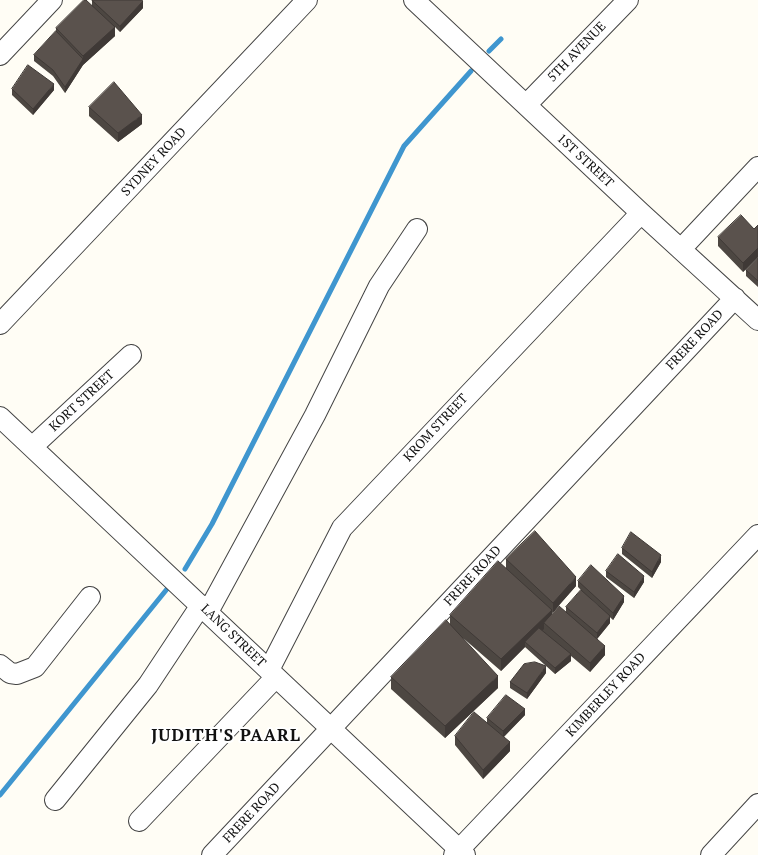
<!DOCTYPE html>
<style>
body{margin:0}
canvas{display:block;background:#fffdf5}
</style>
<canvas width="758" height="855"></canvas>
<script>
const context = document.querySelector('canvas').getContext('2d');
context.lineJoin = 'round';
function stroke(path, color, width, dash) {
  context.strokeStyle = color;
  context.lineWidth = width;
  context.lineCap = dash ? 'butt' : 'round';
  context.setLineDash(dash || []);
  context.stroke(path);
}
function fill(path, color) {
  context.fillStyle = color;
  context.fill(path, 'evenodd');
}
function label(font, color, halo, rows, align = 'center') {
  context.font = font + ' "PT Serif",serif';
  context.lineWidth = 4;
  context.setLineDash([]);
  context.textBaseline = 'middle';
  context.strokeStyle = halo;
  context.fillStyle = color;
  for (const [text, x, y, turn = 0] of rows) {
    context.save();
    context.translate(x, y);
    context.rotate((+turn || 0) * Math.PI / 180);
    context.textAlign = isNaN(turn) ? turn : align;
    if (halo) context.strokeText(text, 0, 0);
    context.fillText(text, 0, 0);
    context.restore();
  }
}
stroke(new Path2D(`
 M489 51 501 39
 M185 569 212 524 404 146 471 71
 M0 795 167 589`), '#3f96cf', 5);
const minor = new Path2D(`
 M414 0 641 213 758 320
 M0 55 52 0
 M526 105 628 0
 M681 249 758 167
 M0 324 307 0
 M0 417 465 855
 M32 447 131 355
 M208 612 315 415 379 286 417 229
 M0 665 10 673 17 674 35 667 90 597
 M269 670 342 528 641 213
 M55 800 148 685 201 605
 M139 821 276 677
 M212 855 735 298
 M454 855 758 535
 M711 855 758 804`);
stroke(minor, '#444', 22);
stroke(minor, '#fff', 20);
fill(new Path2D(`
 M92 0H141L143 8 120 32 115 27V36L83 65 65 93 53 76 34 61V55L56 31V28L92 5Z
 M12 89 54 90 33 115 12 95Z
 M89 107 142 124 118 142 89 116Z
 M718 237 758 257 743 272 718 246Z
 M758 258V287L746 276V270Z
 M622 548 661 562 652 578 622 554Z
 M506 559 576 586 553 612H552V614L566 612V607L581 590 578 587V581L624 602 613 620 591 599 610 623 597 639 605 655 590 672 571 656V661L555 674 525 647 501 671 463 638 498 688 445 738 391 689V677L450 624V615L506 568Z
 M606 571 644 582 634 598 606 577Z
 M546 673 527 699 510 688V682Z
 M525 715 504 737 510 751 483 779 455 745V736L487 723V718Z`), '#4d4742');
fill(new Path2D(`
 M143 1V8L120 32V26Z
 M115 27V36L83 65 65 93V87L83 59V56Z
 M54 84V90L33 115V109Z
 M142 115V124L118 142V133Z
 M758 248V257L743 272V263Z
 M661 555V562L652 578V572Z
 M644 576V582L634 598V592Z
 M576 577V586L553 612V603Z
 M624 596V602L613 620V613Z
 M552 610V621L544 623V629L528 644 525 642V647L501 671V659Z
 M610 616V623L597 639V633Z
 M605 646V655L590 672V663Z
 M571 654V661L555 674V668Z
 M546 666V673L527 699V693Z
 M498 676V688L445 738V726Z
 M525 709V715L503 737V731Z
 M510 742V751L483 779V770Z`), '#3f3936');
const building = new Path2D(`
 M84 0H86L115 27 83 56 56 28Z
 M92 0H141L143 1 120 26Z
 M56 31 83 59 65 87 53 70 34 55Z
 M28 65 54 84 33 109 12 89Z
 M114 82 142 115 118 133 89 107Z
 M741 215 754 229 758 225V248L743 263 718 237Z
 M758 258V281L746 270Z
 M535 531 576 577 553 603 506 559Z
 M631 532 661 555 652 572 622 548Z
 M618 554 644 576 634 592 606 571Z
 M498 561 552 610 501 659 450 615Z
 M591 565 624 596 613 613 578 581Z
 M581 590 610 616 597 633 566 607Z
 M559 606 605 646 590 663 544 623Z
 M446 620 498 676 445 726 391 677Z
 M539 628 571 654 555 668 525 642Z
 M535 662 546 666 527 693 510 682 524 664Z
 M506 695 525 709 503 731 487 718Z
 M474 712 510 742 483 770 455 736Z`);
fill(building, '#5a524d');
stroke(building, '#3f3936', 1);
label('13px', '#111', '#fff', [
 ["5TH AVENUE",577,52,-46],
 ["1ST STREET",585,161,43],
 ["SYDNEY ROAD",154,162,-47],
 ["FRERE ROAD",695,340,-47],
 ["KORT STREET",82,401,-43],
 ["KROM STREET",436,428,-47],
 ["FRERE ROAD",473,576,-47],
 ["LANG STREET",233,636,44],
 ["KIMBERLEY ROAD",606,695,-47],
 ["FRERE ROAD",252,813,-47]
]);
context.letterSpacing = '1px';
label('bold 17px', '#111', '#fff', [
 ["JUDITH'S PAARL",226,736]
]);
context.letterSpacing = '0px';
</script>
